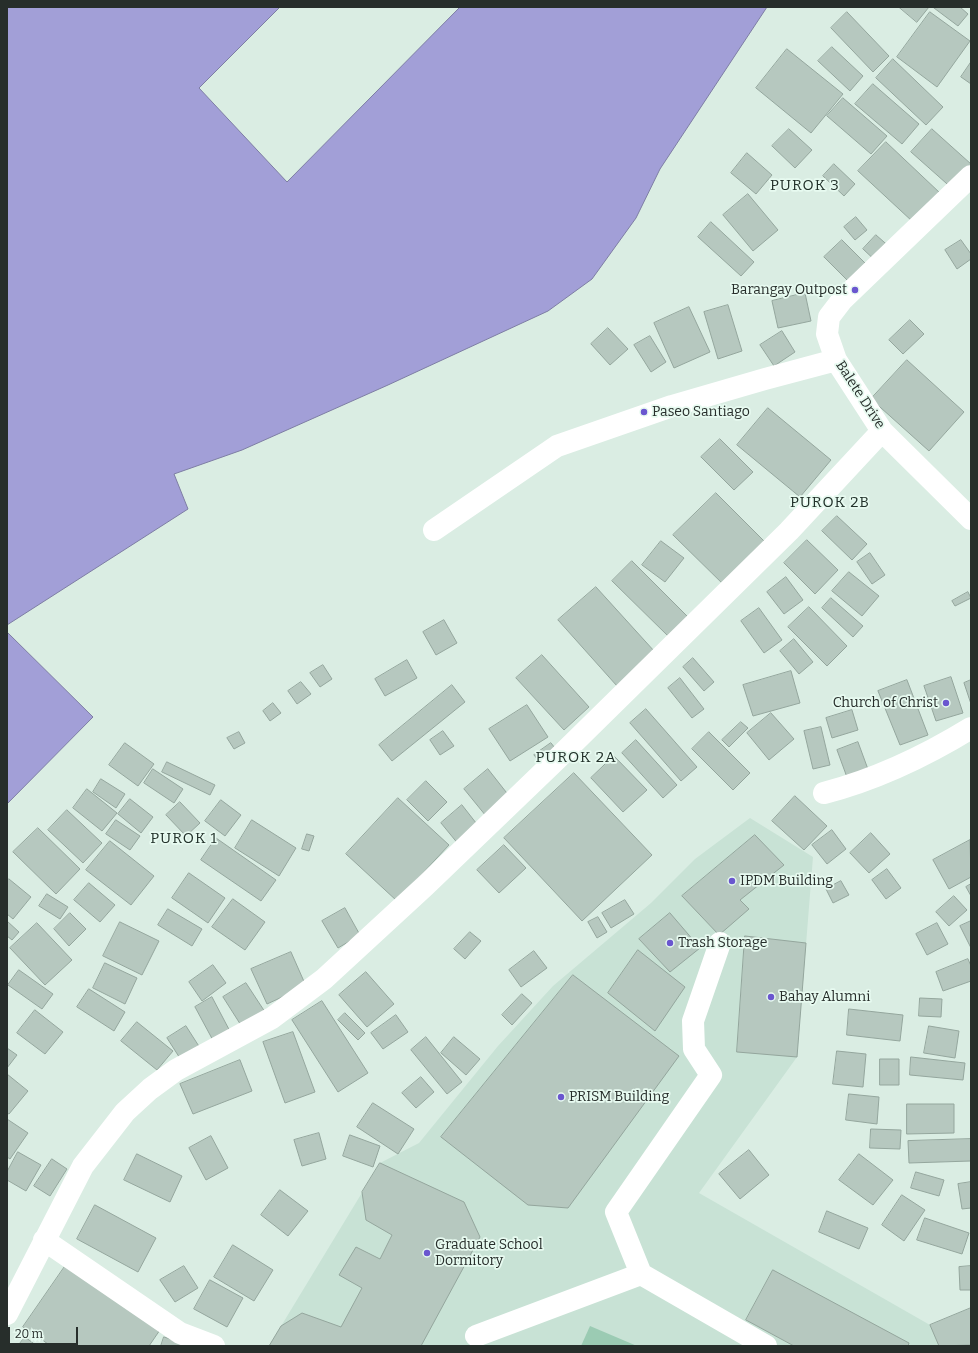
<!DOCTYPE html>
<style>
body{margin:0}
#map{position:relative;width:978px;height:1353px;overflow:hidden;background:#daede3;font-family:Bitter,serif}
canvas{display:block}
.frame{position:absolute;inset:0;border:8px solid #272e2b;pointer-events:none}
.scale{position:absolute;left:8px;top:1327px;width:70px;height:18px;box-sizing:border-box;border:2px solid #272e2b;border-top:0;padding-left:5px;font-size:12px;line-height:14px;white-space:nowrap;color:#272e2b;-webkit-text-stroke:3px #e7faf0;paint-order:stroke}
</style>
<div id="map">
<canvas width="978" height="1353"></canvas>
<div class="frame"></div>
<div class="scale">20 m</div>
</div>
<script>
const context = document.querySelector('canvas').getContext('2d');
context.lineJoin = 'round';
function fill(path, color) {
  context.fillStyle = color;
  context.fill(path, 'evenodd');
}
function stroke(path, color, width, dash) {
  context.strokeStyle = color;
  context.lineWidth = width;
  context.lineCap = dash ? 'butt' : 'round';
  context.setLineDash(dash || []);
  context.stroke(path);
}
function label(font, color, halo, rows, align = 'center') {
  context.font = font + ' Bitter,serif';
  context.lineWidth = 3.5;
  context.setLineDash([]);
  context.textBaseline = 'middle';
  context.strokeStyle = halo;
  context.fillStyle = color;
  for (const [text, x, y, turn = 0] of rows) {
    context.save();
    context.translate(x, y);
    context.rotate((+turn || 0) * Math.PI / 180);
    context.textAlign = isNaN(turn) ? turn : align;
    if (halo) context.strokeText(text, 0, 0);
    context.fillText(text, 0, 0);
    context.restore();
  }
}
fill(new Path2D(`
 M750 818 813 857 797 1057 699 1193 930 1325 971 1308V1346H269L380 1163 419 1143 498 1046 553 986 651 903 695 859Z`), '#c8e2d5');
fill(new Path2D(`
 M590 1326 637 1346H581Z`), '#9bcbb3');
const water = new Path2D(`
 M7 7H280L199 88 287 182 460 7H767L660 169 636 218 592 279 548 311 388 385 242 450 174 474 188 509 7 625Z
 M7 632 93 717 7 804Z`);
fill(water, '#a29fd7');
stroke(water, '#7d7da3', 1);
const building = new Path2D(`
 M899 7H929L917 22Z
 M960 7 968 14 958 26 934 8Z
 M847 12 889 56 873 72 831 28Z
 M930 12 970 41 937 87 897 57Z
 M832 47 863 76 850 91 818 61Z
 M787 49 843 94 811 133 756 88Z
 M893 59 943 107 926 125 876 78Z
 M971 62V84L961 77Z
 M873 84 919 124 902 144 855 104Z
 M843 98 887 136 871 154 827 116Z
 M789 129 812 150 795 168 772 146Z
 M932 129 971 164V174L955 191 911 152Z
 M886 142 940 193 913 222 858 171Z
 M747 153 772 175 756 194 731 173Z
 M834 164 855 184 844 196 823 176Z
 M748 194 778 230 753 251 723 215Z
 M856 217 867 230 855 240 844 227Z
 M711 222 754 262 741 276 698 237Z
 M876 235 892 249 879 264 863 249Z
 M842 240 869 267 851 284 824 257Z
 M961 240 971 254V259L957 269 945 250Z
 M805 293 811 321 778 328 772 301Z
 M728 305 742 351 718 359 704 312Z
 M689 307 710 352 674 368 654 323Z
 M910 320 924 334 903 354 889 340Z
 M608 328 628 349 610 365 591 344Z
 M782 331 795 352 774 366 760 345Z
 M650 336 666 362 651 372 634 345Z
 M907 360 964 412 929 451 871 399Z
 M768 408 831 460 800 497 737 445Z
 M720 439 753 472 734 490 701 457Z
 M716 493 770 547 728 589 673 535Z
 M837 516 867 544 852 560 822 531Z
 M807 540 838 570 815 594 784 563Z
 M661 541 684 558 665 582 642 565Z
 M870 553 885 575 872 584 857 562Z
 M632 561 688 617 668 636 612 581Z
 M849 572 879 596 862 616 832 591Z
 M786 577 803 600 784 614 767 592Z
 M596 587 655 652 617 686 558 620Z
 M968 592 971 598 955 606 952 601Z
 M831 598 863 626 853 637 822 608Z
 M809 607 847 646 827 666 788 627Z
 M759 608 782 640 764 653 741 621Z
 M444 620 457 643 436 655 423 632Z
 M794 639 813 662 799 674 780 651Z
 M542 655 589 707 564 730 516 678Z
 M693 658 714 682 704 691 683 667Z
 M407 660 417 678 385 696 375 679Z
 M323 665 332 679 320 687 310 673Z
 M791 671 800 703 753 716 743 685Z
 M951 677 963 713 936 721 924 686Z
 M680 678 704 709 692 718 668 688Z
 M907 680 928 735 900 745 878 691Z
 M971 680V704L964 683Z
 M301 682 311 694 297 704 288 691Z
 M452 685 465 702 392 761 379 745Z
 M273 703 281 713 270 721 263 711Z
 M527 705 548 737 510 761 489 729Z
 M646 709 697 767 681 781 630 723Z
 M852 710 858 730 832 738 826 718Z
 M771 713 794 739 769 760 747 733Z
 M741 722 748 728 729 747 722 740Z
 M821 727 830 765 813 769 804 731Z
 M443 731 454 746 440 755 430 740Z
 M239 732 245 743 234 749 227 738Z
 M709 732 750 773 733 790 692 749Z
 M636 740 677 785 663 798 622 753Z
 M858 742 869 772 848 780 837 750Z
 M125 743 154 764 138 786 109 765Z
 M551 743 559 753 542 765 534 755Z
 M614 756 647 790 623 812 591 778Z
 M167 762 215 785 210 795 162 772Z
 M153 769 183 789 174 803 144 783Z
 M488 769 510 797 486 816 464 789Z
 M574 773 652 855 582 921 504 838Z
 M101 779 125 794 116 808 93 792Z
 M426 781 447 802 428 821 407 800Z
 M87 789 117 813 102 831 73 808Z
 M795 796 827 826 804 850 772 821Z
 M398 798 449 845 397 901 346 854Z
 M130 799 153 817 141 833 118 814Z
 M221 800 241 815 225 836 205 821Z
 M180 802 200 823 186 836 166 815Z
 M462 805 480 828 459 845 441 823Z
 M67 810 102 843 83 863 48 830Z
 M116 820 140 836 130 850 106 834Z
 M252 820 296 848 279 876 235 848Z
 M38 828 80 869 56 894 13 852Z
 M832 830 846 849 827 864 812 845Z
 M871 833 890 854 869 873 850 853Z
 M307 834 314 836 309 851 302 849Z
 M755 835 784 865 740 900 749 909 719 935 682 896Z
 M216 838 276 880 261 901 201 860Z
 M970 840 971 877 949 889 933 860Z
 M110 841 154 876 131 905 86 870Z
 M504 845 526 868 499 893 477 870Z
 M887 869 901 888 886 899 872 880Z
 M189 873 225 898 208 923 172 898Z
 M9 879 31 897 13 919 7 914V881Z
 M841 881 849 895 833 903 826 889Z
 M89 883 115 905 100 922 74 900Z
 M971 884V896L966 887Z
 M47 894 68 907 60 919 39 906Z
 M954 896 967 910 949 926 936 912Z
 M233 899 265 922 245 950 212 927Z
 M625 900 634 914 611 928 602 913Z
 M345 908 360 935 338 948 322 921Z
 M168 909 202 929 192 946 158 925Z
 M70 913 86 929 69 946 54 929Z
 M670 913 700 948 670 972 639 939Z
 M598 917 607 932 597 938 588 922Z
 M7 921 19 932 12 940 7 936Z
 M971 921V948L960 926Z
 M120 922 159 941 142 975 103 956Z
 M37 923 72 960 45 985 10 948Z
 M937 923 948 944 927 955 916 934Z
 M470 932 481 941 465 959 454 949Z
 M745 936 806 943 797 1057 737 1052Z
 M638 950 685 987 655 1031 608 993Z
 M534 951 547 968 521 987 509 970Z
 M291 952 306 986 267 1004 251 969Z
 M968 959 971 966V981L943 991 936 972Z
 M105 963 137 978 125 1004 93 988Z
 M213 965 226 983 202 1001 189 982Z
 M19 970 53 994 42 1009 8 985Z
 M366 972 394 1004 367 1027 339 995Z
 M573 975 679 1056 568 1208 528 1205 441 1137Z
 M246 983 267 1015 244 1030 223 997Z
 M89 989 125 1012 114 1031 77 1007Z
 M522 994 532 1003 512 1025 502 1015Z
 M212 997 233 1037 216 1046 195 1007Z
 M920 998 942 999 941 1017 919 1016Z
 M322 1001 368 1073 338 1092 292 1020Z
 M849 1009 903 1015 900 1041 847 1035Z
 M35 1010 63 1032 45 1054 17 1033Z
 M345 1013 365 1033 358 1040 338 1020Z
 M396 1015 408 1032 383 1049 371 1033Z
 M137 1022 173 1051 157 1070 121 1041Z
 M186 1026 202 1051 183 1063 167 1038Z
 M929 1026 959 1031 955 1058 924 1053Z
 M293 1032 315 1092 285 1103 263 1042Z
 M426 1037 462 1082 447 1094 411 1050Z
 M454 1037 480 1059 466 1075 441 1053Z
 M7 1048 17 1055 7 1068Z
 M837 1051 866 1054 863 1087 833 1084Z
 M911 1057 965 1063 963 1080 910 1075Z
 M880 1059H899V1085H880Z
 M240 1060 252 1091 193 1114 180 1084Z
 M7 1074 28 1091 9 1114 7 1113Z
 M421 1077 434 1092 416 1108 402 1093Z
 M849 1094 879 1097 877 1124 846 1120Z
 M373 1103 414 1129 398 1154 357 1127Z
 M907 1104H954V1133L907 1134Z
 M7 1119 28 1133 10 1159 7 1157Z
 M871 1129 901 1130 900 1149 870 1148Z
 M319 1133 326 1159 302 1166 294 1140Z
 M350 1135 380 1146 373 1167 343 1156Z
 M211 1136 228 1168 206 1180 189 1148Z
 M971 1139V1161L909 1163 908 1141Z
 M749 1150 769 1175 740 1199 719 1174Z
 M18 1152 41 1165 26 1191 7 1180V1172Z
 M137 1154 182 1176 170 1202 124 1180Z
 M859 1154 893 1180 873 1205 839 1180Z
 M52 1159 67 1169 50 1196 34 1186Z
 M380 1163 464 1202 480 1237 421 1346H269L281 1326 302 1313 341 1327 362 1288 339 1275 356 1247 380 1259 392 1235 366 1220 362 1192Z
 M916 1172 944 1180 939 1196 911 1188Z
 M971 1182V1208L962 1209 958 1184Z
 M280 1190 308 1211 288 1236 261 1215Z
 M902 1195 925 1210 904 1241 882 1225Z
 M95 1205 156 1238 138 1272 77 1239Z
 M827 1211 868 1228 859 1249 819 1232Z
 M925 1218 969 1233 962 1254 917 1240Z
 M233 1245 273 1270 254 1301 214 1277Z
 M68 1262 162 1327 149 1346H51L23 1327Z
 M184 1266 198 1288 175 1302 160 1280Z
 M971 1266V1290H960L959 1267Z
 M773 1270 909 1343 908 1346H794L746 1320Z
 M210 1280 243 1298 227 1327 194 1309Z
 M971 1308V1345L939 1346 930 1325Z
 M25 1337 37 1346H18Z
 M164 1337 193 1346H161Z`);
fill(building, '#b6c8bf');
stroke(building, '#94a69d', 1);
stroke(new Path2D(`
 M971 176 842 300 829 317 827 334 836 360 882 431 971 519
 M434 530 557 446 672 406 765 379 836 360
 M824 793C874 780 927 755 971 728
 M720 943 693 1021 694 1049 711 1075 616 1212 641 1274 766 1346
 M44 1240 180 1333 214 1346
 M7 1314 83 1166 125 1112 150 1089 176 1070 272 1018 324 979 425 886 556 760 789 531 882 431
 M476 1336 641 1274`), '#fff', 22);
for (const [x, y, r, color] of [
 [855,290,4,"#6a56cf"],
 [644,412,4,"#6a56cf"],
 [946,703,4,"#6a56cf"],
 [732,881,4,"#6a56cf"],
 [670,943,4,"#6a56cf"],
 [771,997,4,"#6a56cf"],
 [561,1097,4,"#6a56cf"],
 [427,1253,4,"#6a56cf"]
]) {
  const dot = new Path2D();
  dot.arc(x, y, r, 0, 2 * Math.PI);
  context.fillStyle = color;
  context.fill(dot);
  stroke(dot, '#e7faf0', 1.5);
}
label('14px', '#272e2b', '#e7faf0', [
 ["Barangay Outpost",847,290,"right"],
 ["Paseo Santiago",652,412],
 ["Church of Christ",938,703,"right"],
 ["IPDM Building",740,881],
 ["Trash Storage",678,943],
 ["Bahay Alumni",779,997],
 ["PRISM Building",569,1097],
 ["Graduate School",435,1245],
 ["Dormitory",435,1261]
], 'left');
label('14px', '#272e2b', '#e7faf0', [
 ["Balete Drive",860,395,57]
]);
context.letterSpacing = '1px';
label('15px', '#22312a', '#e7faf0', [
 ["PUROK 3",805,186],
 ["PUROK 2B",830,503],
 ["PUROK 2A",576,758],
 ["PUROK 1",184,839]
]);
context.letterSpacing = '0px';
</script>
